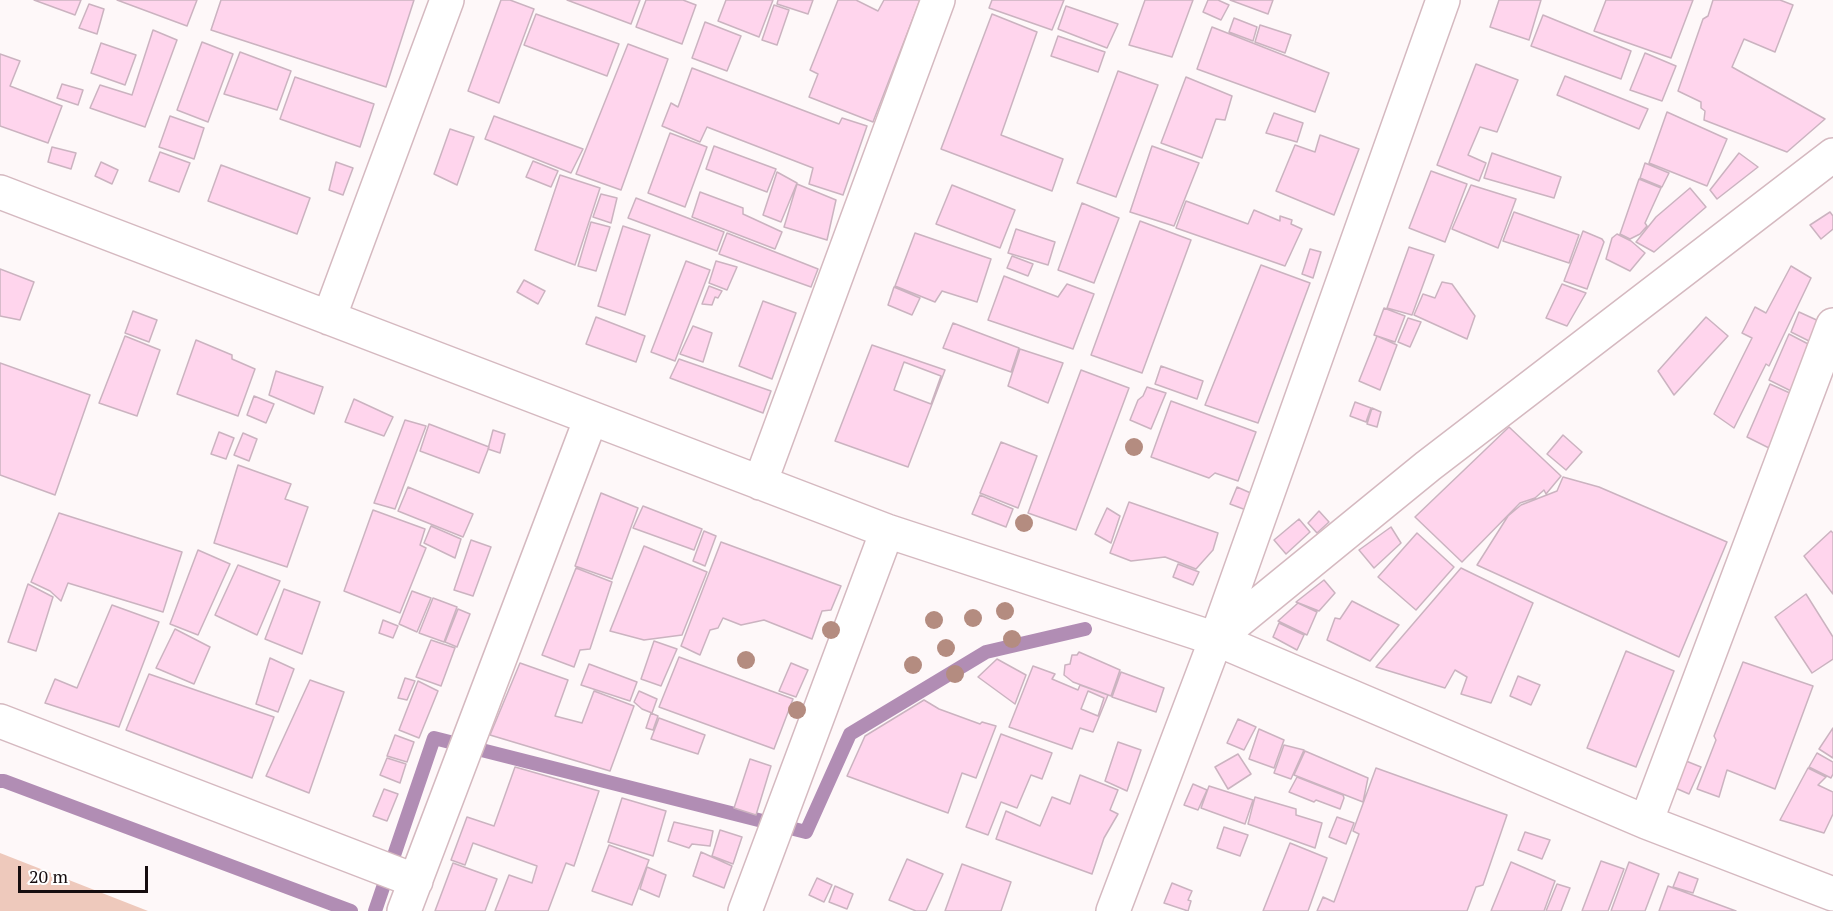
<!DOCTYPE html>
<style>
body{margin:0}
#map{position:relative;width:1833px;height:911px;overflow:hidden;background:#fef8f9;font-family:"PT Serif",serif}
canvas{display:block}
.scale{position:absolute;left:18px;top:866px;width:130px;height:27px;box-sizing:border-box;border:3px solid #160d0f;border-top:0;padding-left:8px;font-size:18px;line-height:21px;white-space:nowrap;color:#160d0f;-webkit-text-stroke:4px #fff;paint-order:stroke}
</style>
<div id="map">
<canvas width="1833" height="911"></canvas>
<div class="scale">20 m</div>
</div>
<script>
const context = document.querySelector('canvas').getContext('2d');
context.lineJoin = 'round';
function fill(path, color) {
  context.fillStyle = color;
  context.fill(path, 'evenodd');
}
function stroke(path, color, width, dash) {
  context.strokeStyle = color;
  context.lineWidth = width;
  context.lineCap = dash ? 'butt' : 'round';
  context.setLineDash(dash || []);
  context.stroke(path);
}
fill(new Path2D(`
 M0 853 148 911H0Z`), '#eec9bc');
stroke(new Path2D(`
 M0 781H4L351 911
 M375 911 434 738 806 832 850 734 986 652 1085 629`), '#b18db4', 14);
const building = new Path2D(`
 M34 0H81L75 15Z
 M117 0H197L187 26Z
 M221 0H414L386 87 211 30Z
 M501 0H510L534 9 499 103 468 91Z
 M567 0H640L631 24Z
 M646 0H683L696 5 682 44 636 27Z
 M726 0H773L759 37 718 21Z
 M778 0H813L808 14 777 4Z
 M838 0H856L878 11 884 0H920L873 122 809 97 818 74 810 70Z
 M992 0H1064L1052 30 989 8Z
 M1145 0H1193L1172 57 1129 45Z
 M1208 0H1218L1229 5 1221 20 1203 12Z
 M1230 0H1273L1268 14Z
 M1499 0H1541L1529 40 1490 27Z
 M1606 0H1693L1671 58 1594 31Z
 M1713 0H1780L1793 5 1775 52 1744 39 1732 67 1825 119 1787 152 1704 120 1705 111 1701 108V102L1678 91 1703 19 1708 16Z
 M89 4 104 9 97 34 79 28Z
 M774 5 789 10 777 45 762 40Z
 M1066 6 1118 24 1107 48 1058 29Z
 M536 14 619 44 607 76 524 45Z
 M992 14 1037 32 1001 135 1063 159 1052 191 941 149Z
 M1543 15 1631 51 1621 79 1531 46Z
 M1234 18 1257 27 1253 41 1229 32Z
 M705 22 741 36 727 71 692 58Z
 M1260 25 1291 35 1285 53 1255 42Z
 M1212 27 1329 73 1315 112 1197 69Z
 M153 30 177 40 145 127 90 108 100 85 132 95Z
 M1058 36 1105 52 1098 72 1051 56Z
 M202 42 233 54 208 122 177 110Z
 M101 43 136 55 125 85 91 73Z
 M628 44 668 59 621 190 576 174Z
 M240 52 291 71 277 110 224 94Z
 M1645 53 1676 66 1662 101 1630 90Z
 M0 54 20 61 10 86 62 106 48 143 0 126Z
 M1476 64 1518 80 1497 132 1480 127 1468 155 1486 163 1479 181 1437 165Z
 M692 68 839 124 842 118 867 126 843 195 809 184 813 168 707 127 700 142 662 126 671 103 678 107Z
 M1118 71 1158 85 1116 197 1077 183Z
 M1565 76 1648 109 1639 129 1557 95Z
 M295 77 374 104 360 147 280 119Z
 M1186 77 1232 96 1225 120 1216 119 1202 158 1161 143Z
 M62 84 83 90 78 105 57 98Z
 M1667 112 1727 139 1707 186 1649 163Z
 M1274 113 1303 123 1297 142 1266 133Z
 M170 116 204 128 194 159 159 147Z
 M494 116 583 149 571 173 485 139Z
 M450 129 474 137 457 185 434 174Z
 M670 133 707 147 685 207 648 193Z
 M1320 135 1359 149 1334 215 1276 191 1295 145 1315 152Z
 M714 146 776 169 767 192 706 169Z
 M1152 146 1199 163 1174 226 1130 212Z
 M52 147 76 153 71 169 48 162Z
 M160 152 190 163 179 192 149 181Z
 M1492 153 1561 177 1554 198 1484 178Z
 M1739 153 1758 167 1717 199 1710 190Z
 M533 161 558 171 551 187 526 177Z
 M101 162 118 170 112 184 95 176Z
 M336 162 353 168 343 195 329 190Z
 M1645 163 1669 173 1662 187 1640 178Z
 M221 165 310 198 297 234 208 201Z
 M1431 171 1467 184 1445 242 1409 228Z
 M777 172 797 183 781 222 763 215Z
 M560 175 600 188 575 265 535 250Z
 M1639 179 1661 188 1645 223 1647 226 1640 234 1630 239 1620 234Z
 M797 184 836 200 827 240 784 227Z
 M952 185 1015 210 1000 248 936 224Z
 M1471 185 1516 199 1498 248 1452 229Z
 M1690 188 1706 207 1654 252 1636 242 1656 217Z
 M700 192 743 208V214L782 232 775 249 692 217Z
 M601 194 617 198 611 223 593 217Z
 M636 198 724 232 717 251 628 218Z
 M1186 201 1248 224 1254 210 1280 221V216L1292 220 1291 224 1302 229 1285 266 1176 228Z
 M1082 203 1119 218 1094 283 1058 270Z
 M1514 212 1579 235 1569 263 1503 241Z
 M1830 212 1833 216V229L1821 239 1810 225Z
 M1140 221 1191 240 1142 373 1091 355Z
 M591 222 610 227 596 271 578 266Z
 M623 226 650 235 625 315 598 306Z
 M1016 229 1055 242 1048 265 1008 253Z
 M1583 231 1602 239 1604 242 1587 289 1564 281Z
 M727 233 818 269 811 287 719 254Z
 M915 233 991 259 977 302 942 291 935 302 895 286Z
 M1617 234 1631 241 1645 253 1630 271 1606 259 1612 238Z
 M1409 247 1434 255 1412 315 1387 308Z
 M1310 249 1321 252 1313 278 1302 274Z
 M1012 256 1033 264 1028 276 1007 268Z
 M686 261 710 270 675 361 651 352Z
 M716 261 737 267 727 290 709 283Z
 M1261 265 1310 283 1258 423 1205 405Z
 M1791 266 1811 278 1769 366 1766 364 1734 428 1714 414 1752 338 1742 333 1755 307 1766 313Z
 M0 269 34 282 20 320 0 316Z
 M1004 276 1058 297 1067 284 1094 294 1073 349 988 320Z
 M524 280 545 291 538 304 517 292Z
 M1442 282 1452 284 1475 316 1467 339 1414 315 1423 294 1435 298Z
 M1562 284 1586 293 1567 326 1546 318Z
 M709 286 722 291 718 298 715 297 712 305 702 304Z
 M894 287 920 298 912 315 888 305Z
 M763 301 796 313 772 379 739 366Z
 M1384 308 1405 316 1395 342 1374 335Z
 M133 311 157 320 149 342 125 333Z
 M1799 312 1821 322 1813 343 1791 332Z
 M596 317 645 336 636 362 586 344Z
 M1706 317 1728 336 1674 395 1658 371Z
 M1408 318 1421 322 1410 347 1398 342Z
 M953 323 1019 348 1011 372 943 348Z
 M693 326 712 333 703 362 680 354Z
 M1789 334 1812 346 1793 392 1769 380Z
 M125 336 160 350 137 416 99 403Z
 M1377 336 1397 345 1380 390 1359 381Z
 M196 340 232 355V359L255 369 238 416 177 394Z
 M872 345 945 370 908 467 835 441ZM904 362 941 376 931 404 894 390Z
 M1020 349 1063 363 1048 403 1008 386Z
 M679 359 771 391 763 413 670 378Z
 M0 363 90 395 55 495 0 475Z
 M1161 366 1203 381 1197 399 1155 384Z
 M1081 370 1129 388 1076 530 1028 513Z
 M276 371 323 387 314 414 269 395Z
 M1770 384 1792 394 1769 448 1747 437Z
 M1147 387 1166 393 1151 429 1130 420 1138 400 1143 396Z
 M254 396 274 404 266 423 247 415Z
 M354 399 393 417 384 436 345 422Z
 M1171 401 1256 432 1238 481 1215 473 1209 478 1151 457Z
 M1355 402 1371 408 1366 422 1350 416Z
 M1372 408 1381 412 1377 427 1367 424Z
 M405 420 426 426 395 509 374 503Z
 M429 424 489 447 479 473 420 451Z
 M1509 427 1561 476 1546 494 1544 490 1535 498 1520 503 1462 562 1415 517Z
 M493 430 505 434 500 453 488 449Z
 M219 432 234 438 226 459 211 454Z
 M243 433 257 439 249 461 234 455Z
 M1563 435 1582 452 1566 470 1547 454Z
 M1001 442 1037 456 1018 508 980 493Z
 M238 465 291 484 285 499 308 507 287 567 214 543Z
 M1563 477 1599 487 1727 542 1679 657 1477 565 1508 516 1521 505 1557 491Z
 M408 487 473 514 463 537 398 511Z
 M1237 487 1253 494 1246 510 1230 504Z
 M601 493 638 508 612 579 575 566Z
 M980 495 1013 509 1006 527 972 514Z
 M1129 502 1218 533 1213 550 1196 569 1165 557 1131 561 1110 553Z
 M643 506 702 529 694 550 633 528Z
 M1107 508 1120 516 1111 543 1095 534Z
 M373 510 425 529 420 545 426 548 400 613 344 591Z
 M1319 511 1329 522 1317 533 1308 523Z
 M59 513 182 552 163 612 68 583 61 601 50 591 31 582Z
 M1299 519 1310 532 1286 554 1274 540Z
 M431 526 461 539 455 558 424 543Z
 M1391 527 1401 543 1374 568 1359 550Z
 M704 531 716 536 705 566 693 561Z
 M1831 531 1833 533V594L1804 556Z
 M1417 533 1454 567 1416 610 1378 577Z
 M471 540 491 547 473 596 454 590Z
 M721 542 841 586 831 610 822 611 812 639 764 620 741 625 723 618 718 628 710 630 700 655 681 646Z
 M644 546 707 572 682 635 644 640 610 631Z
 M198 550 230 564 198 635 170 624Z
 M1178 564 1199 572 1193 585 1173 577Z
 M238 565 280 581 257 635 215 615Z
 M576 568 612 582 590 649 580 650 574 667 542 655Z
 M1461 568 1533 603 1491 703 1461 694 1467 677 1455 670 1445 688 1376 667Z
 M1324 580 1335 593 1319 611 1296 602Z
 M28 584 53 597 36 651 8 642Z
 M284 589 320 602 302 654 265 639Z
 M412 591 431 598 417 632 399 624Z
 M1806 594 1833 637V659L1812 673 1775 617Z
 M433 598 457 607 444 642 419 633Z
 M1352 601 1399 625 1370 661 1327 640 1335 618 1340 619Z
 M1298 603 1317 612 1307 635 1278 621Z
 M112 605 159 622 119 727 45 703 55 679 77 688Z
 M458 609 470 614 457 647 445 642Z
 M383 620 398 626 393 638 379 633Z
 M1279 623 1304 635 1297 650 1273 637Z
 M175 629 210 647 194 684 156 668Z
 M431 640 455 648 441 686 416 677Z
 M654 641 677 649 661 686 641 679Z
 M1626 651 1674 671 1636 767 1587 748Z
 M1079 652 1120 670 1111 696 1073 682 1064 675 1065 665 1070 664 1072 655H1077Z
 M679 657 793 699 774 749 659 707Z
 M270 658 294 669 278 712 256 704Z
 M997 659 1026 675 1015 704 978 677Z
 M1743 662 1813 686 1775 789 1727 770 1719 797 1697 789 1716 740 1714 736Z
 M520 663 568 680 555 716 582 723 594 691 634 706 610 771 490 735Z
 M791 663 808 670 796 697 779 691Z
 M589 664 637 682 630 701 581 685Z
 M1033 666 1055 674 1052 679 1078 690 1080 685 1108 695 1093 732 1080 728 1072 749 1009 727ZM1088 691 1104 698 1098 716 1081 709Z
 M1121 672 1164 688 1156 712 1112 697Z
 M149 674 274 717 252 778 126 730Z
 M1518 676 1540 685 1531 705 1510 696Z
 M405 678 415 681 407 700 398 698Z
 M310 680 344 692 309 793 266 776Z
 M418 681 438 691 419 738 399 730Z
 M639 691 657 699 652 713 642 709 634 702Z
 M924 700 939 709 980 724 982 722 996 726 976 778 962 773 948 813 847 776 865 736Z
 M651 713 658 716 653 730 646 728Z
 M659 718 705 735 698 754 651 739Z
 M1238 719 1256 727 1244 750 1227 743Z
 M1833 728V758L1819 749Z
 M1259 729 1284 740 1274 768 1249 759Z
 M1001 734 1052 753 1042 779 1031 775 1017 808 1001 802 988 835 966 827Z
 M395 735 414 742 407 762 387 756Z
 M1118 742 1141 750 1127 791 1105 781Z
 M1284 745 1304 750 1291 779 1274 773Z
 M1305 751 1368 778 1363 802 1294 775Z
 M1817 753 1833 762V774L1831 778 1809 767Z
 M1238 754 1251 774 1228 789 1215 767Z
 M387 758 406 764 400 783 380 775Z
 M750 759 771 766 756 815 734 808Z
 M1686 761 1701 767 1689 794 1673 787Z
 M515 767 599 791 574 866 566 863 548 911H495L509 875 532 883 537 866 473 843 465 865 451 860 467 817 494 826Z
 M1376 768 1507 815 1483 885 1476 887 1467 911H1317L1323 897 1334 902 1359 834 1353 831Z
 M1808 768 1826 777 1818 785 1833 792V814L1824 833 1780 820Z
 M1080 775 1118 790 1110 810 1118 814 1104 838 1092 874 996 839 1006 811 1040 826 1052 797 1070 804Z
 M1297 777 1343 795 1344 798 1340 809 1316 800 1314 802 1289 792Z
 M1193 784 1207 790 1198 810 1184 805Z
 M1209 786 1253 800 1245 824 1201 808Z
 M384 789 398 794 387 821 373 816Z
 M1255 797 1296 809V815L1322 823 1315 848 1248 824Z
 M622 798 666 811 653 856 608 842Z
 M1337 817 1354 823 1346 844 1329 837Z
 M674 822 713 831 710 846 692 844 689 848 668 841Z
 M1224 827 1248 835 1240 856 1217 848Z
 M720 830 742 837 733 864 712 856Z
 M1525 832 1550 840 1542 859 1518 850Z
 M1290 843 1327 858 1308 911H1263Z
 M609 845 649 860 632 905 592 891Z
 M701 852 732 866 724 888 693 876Z
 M907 859 943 874 926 911H916L889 900Z
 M1601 861 1624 869 1608 911H1582Z
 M1511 862 1555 881 1544 911H1491Z
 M1629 862 1659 874 1645 911H1611Z
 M453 863 497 879 485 911H435Z
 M962 864 1011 882 1001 911H945Z
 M647 867 666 875 659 897 640 889Z
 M1679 872 1698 879 1693 893 1673 887Z
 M817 878 832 885 824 902 809 895Z
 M1172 883 1192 891 1188 900 1191 901 1188 911 1164 903Z
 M1557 884 1570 888 1561 911H1546Z
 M835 886 853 894 847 909 829 902Z
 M1668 886 1736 911H1659Z`);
fill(building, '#ffd5ed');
stroke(building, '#cbb3c0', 1.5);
const minor = new Path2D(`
 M0 192 887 531 1216 639 1646 822 1833 894
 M329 318 447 0
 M760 483 938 0
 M1216 639 1428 466 1833 155
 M0 721 416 881
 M1646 822 1833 325
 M404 911 591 418
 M745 911 887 531
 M1113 911 1216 639 1443 0`);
stroke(minor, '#d5b9c0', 36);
stroke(minor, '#fff', 33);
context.fillStyle = '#b48c80';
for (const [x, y] of [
 [1134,447],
 [1024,523],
 [1005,611],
 [973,618],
 [934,620],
 [831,630],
 [1012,639],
 [946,648],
 [746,660],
 [913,665],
 [955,674],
 [797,710]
]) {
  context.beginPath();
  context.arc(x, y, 9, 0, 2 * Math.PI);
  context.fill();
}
</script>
